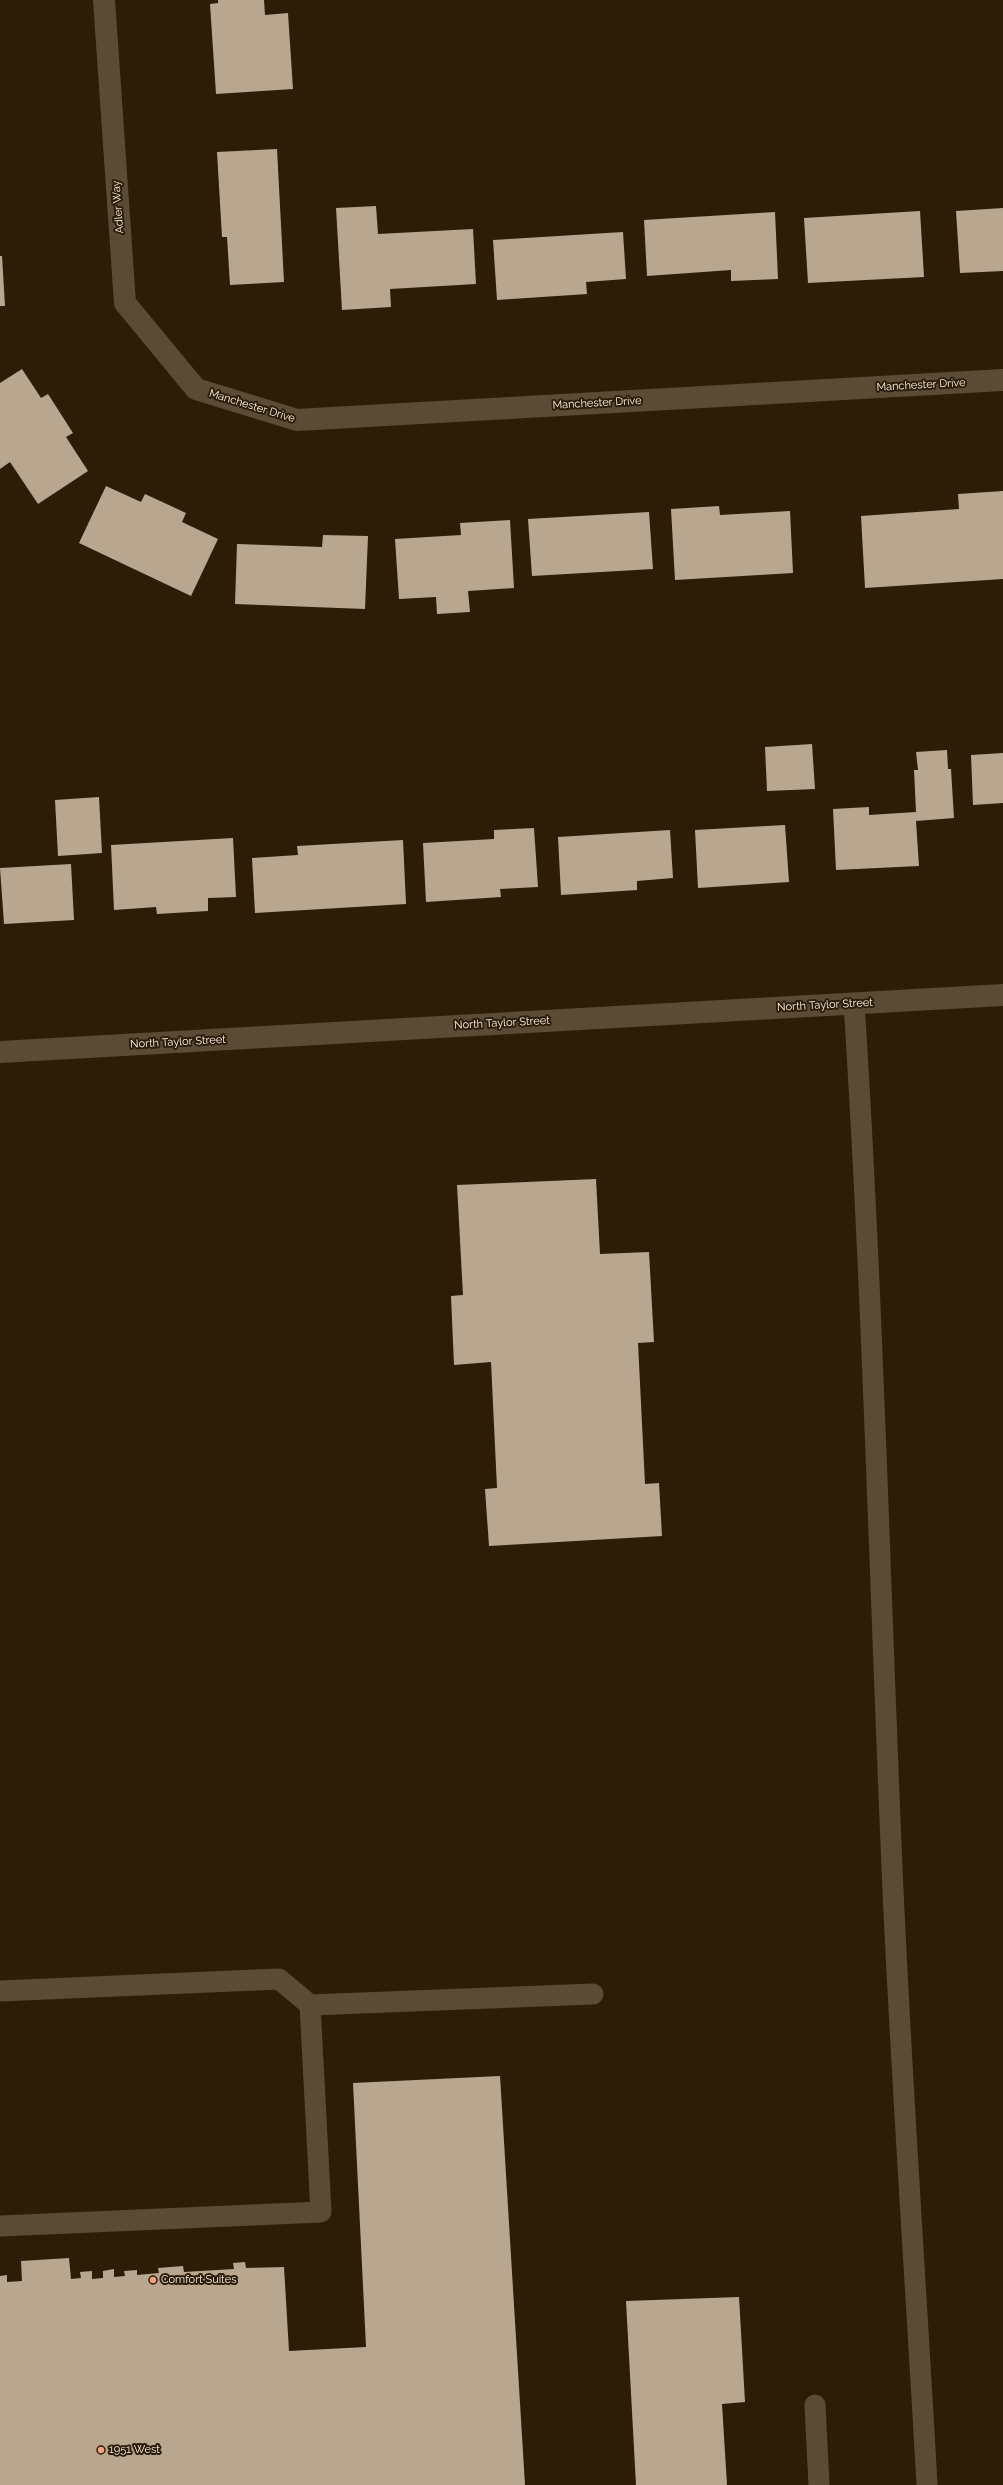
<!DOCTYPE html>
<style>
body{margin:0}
canvas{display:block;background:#2c1d08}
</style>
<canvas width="1003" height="2485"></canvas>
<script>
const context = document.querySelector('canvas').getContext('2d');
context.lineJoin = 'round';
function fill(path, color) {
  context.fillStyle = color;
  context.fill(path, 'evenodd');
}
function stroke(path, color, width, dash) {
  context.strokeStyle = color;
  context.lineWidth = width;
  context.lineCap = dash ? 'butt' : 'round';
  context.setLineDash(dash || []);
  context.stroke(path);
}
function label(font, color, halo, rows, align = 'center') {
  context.font = font + ' Raleway,sans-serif';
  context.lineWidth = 4;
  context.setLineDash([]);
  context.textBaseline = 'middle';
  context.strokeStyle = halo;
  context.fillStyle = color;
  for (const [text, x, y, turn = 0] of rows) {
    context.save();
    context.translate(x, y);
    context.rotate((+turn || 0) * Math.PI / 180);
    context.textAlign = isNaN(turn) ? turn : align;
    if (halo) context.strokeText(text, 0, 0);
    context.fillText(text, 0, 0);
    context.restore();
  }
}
fill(new Path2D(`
 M218 0H264L265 15 288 13 293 89 216 94 210 4 218 3Z
 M277 149 284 282 230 285 227 237H222L217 152Z
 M376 206 378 234 473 229 476 284 390 289 391 307 342 310 336 208Z
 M1003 208V271L960 273 956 211Z
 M920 211 924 277 808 283 804 218Z
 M775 212 778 279 731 281V270L647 276 644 220Z
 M623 232 626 279 586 282 587 294 497 300 493 240Z
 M0 256H2L5 306H0Z
 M22 369 41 398 48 394 73 433 66 437 88 471 38 504 10 462 0 469V383Z
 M106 486 141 502 145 494 186 513 182 522 218 539 191 596 79 543Z
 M1003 491V579L865 588 861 516 959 509 958 494Z
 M719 506 720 515 790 511 793 573 675 580 671 509Z
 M649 512 653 569 532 576 528 519Z
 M510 520 514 588 468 591 470 612 437 614 436 597 399 599 395 539 461 535 460 523Z
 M323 535 368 536 365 609 235 604 237 544 322 547Z
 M812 744 815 789 767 791 765 747Z
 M947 750 948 769H951L954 818 916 821 919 866 836 870 833 809 869 807V815L916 812 914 770H918L916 752Z
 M1003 753V803L973 805 971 755Z
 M99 797 102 853 58 856 55 800Z
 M785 825 789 882 698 888 695 830Z
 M534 828 538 887 500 889 501 897 426 902 423 843 494 839V830Z
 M670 830 673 878 637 881V890L561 895 558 837Z
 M233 838 236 897 208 898V911L157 914 156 907 114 910 111 845Z
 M403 840 406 904 255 913 252 858 298 855 297 846Z
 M71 864 74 920 4 924 0 868Z
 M596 1179 600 1254 649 1252 654 1342 638 1343 645 1484 659 1483 662 1536 489 1546 485 1489 497 1488 491 1362 454 1365 451 1296 463 1295 457 1185Z
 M500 2076 525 2485H0V2276L7 2275V2282L22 2281 21 2261 69 2258 71 2279 81 2278 80 2272 92 2271V2279L103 2278V2271L114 2269V2277L125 2276 124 2271 137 2270V2275L159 2273 158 2268 183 2266 184 2272 234 2269 233 2263 245 2262 246 2268 284 2267 289 2351 366 2347 353 2083Z
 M739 2297 745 2402 722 2404 727 2485H636L626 2301Z`), '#b9a68e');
stroke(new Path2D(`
 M854 1003C873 1298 880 1594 893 1890 902 2088 916 2286 927 2485
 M0 1991 279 1979 310 2005
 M0 2226 321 2212 310 2005 593 1994
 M815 2405 819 2485`), '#5b4b35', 21);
stroke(new Path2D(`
 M104 0 125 303 196 389 297 420 1003 380
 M0 1052 1003 995`), '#5b4b35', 22);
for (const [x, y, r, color] of [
 [153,2280,4,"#f1a17d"],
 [101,2450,4,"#f1a17d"]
]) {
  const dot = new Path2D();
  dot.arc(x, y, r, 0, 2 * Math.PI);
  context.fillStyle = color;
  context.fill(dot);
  stroke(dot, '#2c1d08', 1.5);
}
label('11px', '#faf0e4', '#2c1d08', [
 ["Adler Way",118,207,-94],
 ["Manchester Drive",921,385,-3],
 ["Manchester Drive",597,403,-3],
 ["Manchester Drive",252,406,17],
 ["North Taylor Street",825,1005,-3],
 ["North Taylor Street",502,1023,-3],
 ["North Taylor Street",178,1042,-3]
]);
label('11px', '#faf0e4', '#2c1d08', [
 ["Comfort Suites",161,2280],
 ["1951 West",109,2450]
], 'left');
</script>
